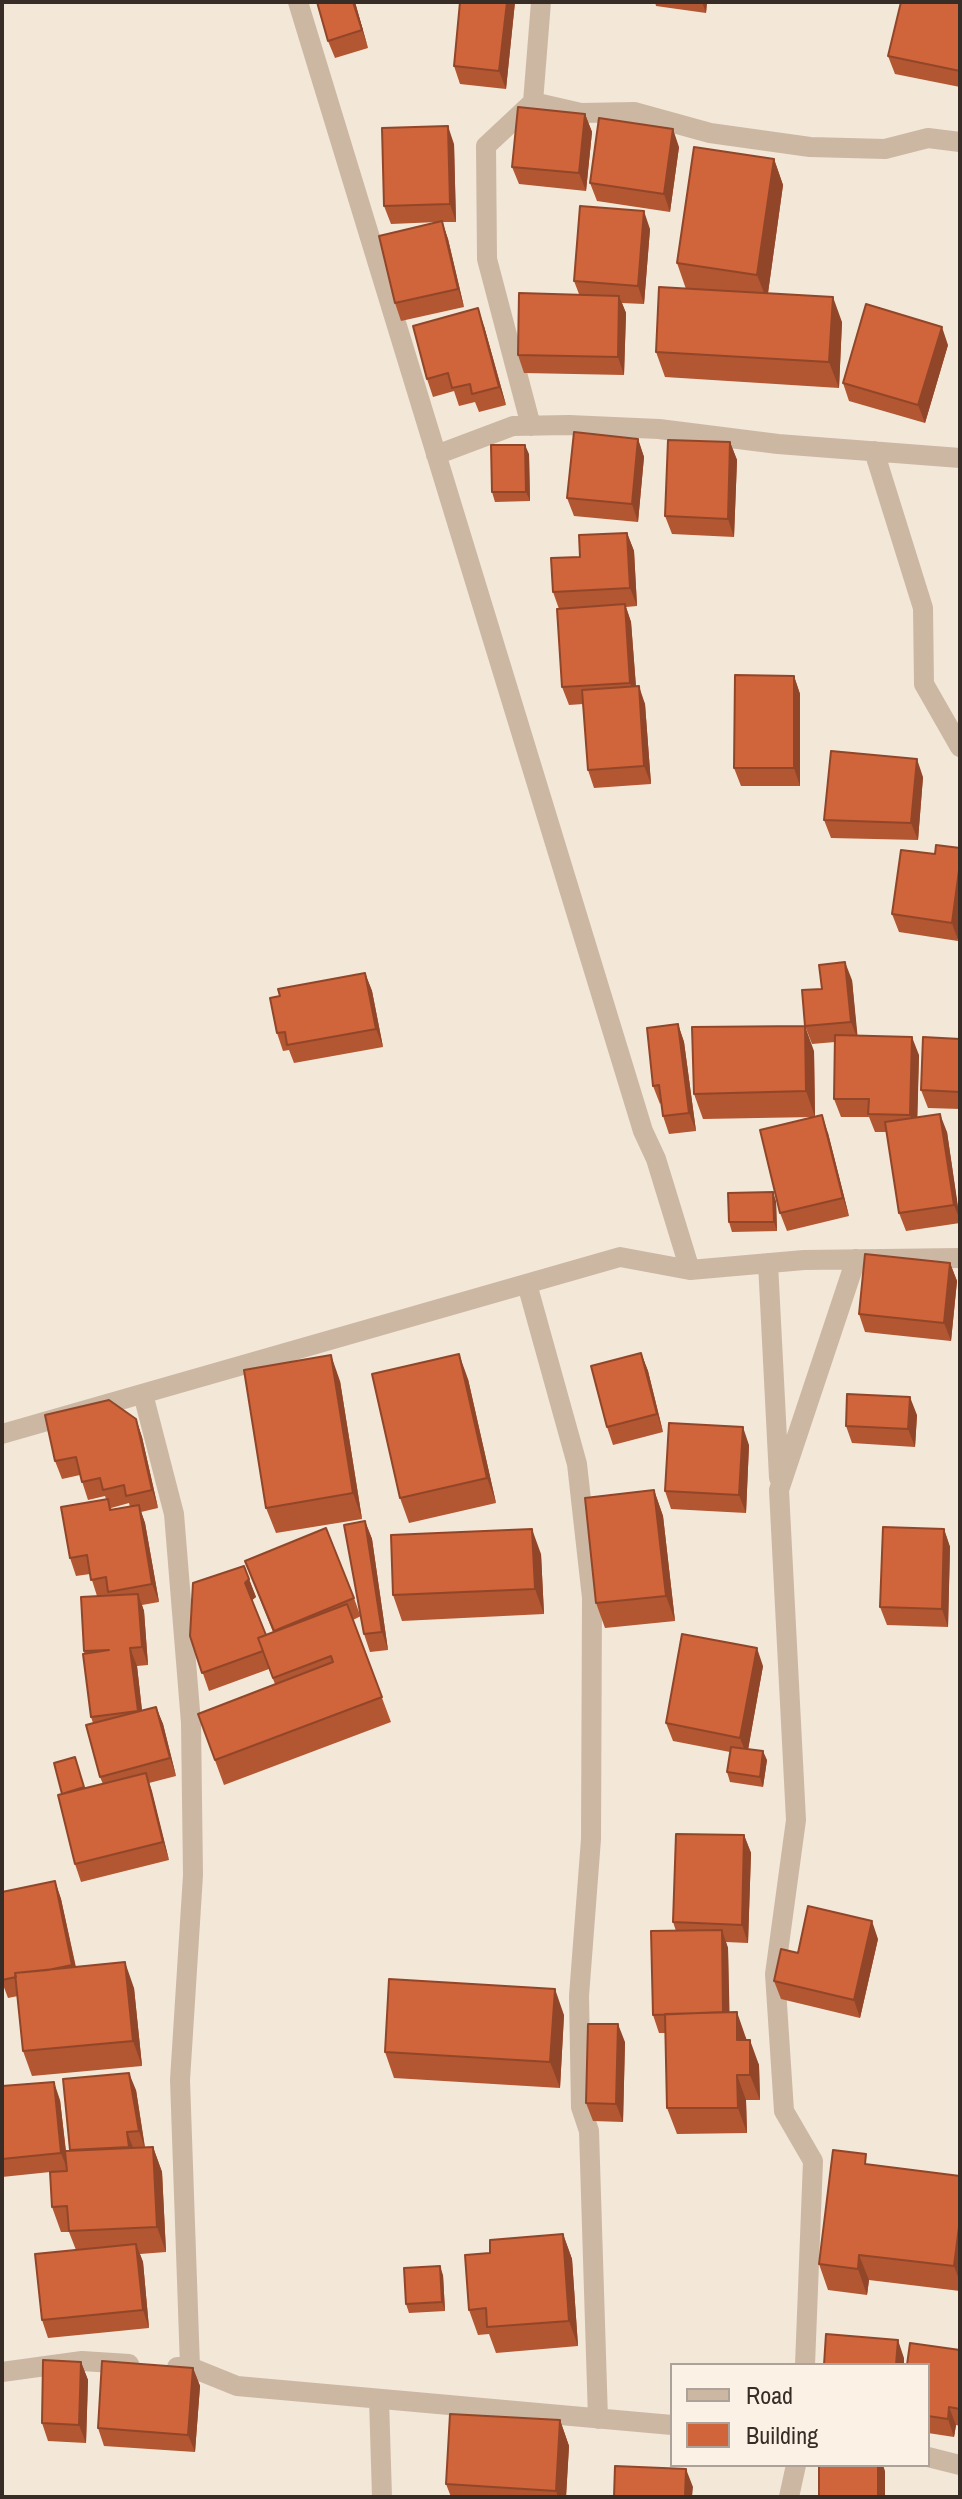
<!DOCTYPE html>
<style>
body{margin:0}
#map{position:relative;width:962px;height:2499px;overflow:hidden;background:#f3e7d8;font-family:"Archivo Narrow",sans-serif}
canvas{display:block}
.frame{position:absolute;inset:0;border:4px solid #372c26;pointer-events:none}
.legend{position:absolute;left:670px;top:2363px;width:260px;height:104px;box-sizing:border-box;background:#fbf1e5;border:2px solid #ada299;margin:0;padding:10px 14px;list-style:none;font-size:24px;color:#372c26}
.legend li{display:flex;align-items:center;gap:16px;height:40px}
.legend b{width:40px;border:2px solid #ada299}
</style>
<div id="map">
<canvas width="962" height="2499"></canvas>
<div class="frame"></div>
<ul class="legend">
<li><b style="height:10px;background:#ccb7a3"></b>Road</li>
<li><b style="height:22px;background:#d0643a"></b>Building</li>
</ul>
</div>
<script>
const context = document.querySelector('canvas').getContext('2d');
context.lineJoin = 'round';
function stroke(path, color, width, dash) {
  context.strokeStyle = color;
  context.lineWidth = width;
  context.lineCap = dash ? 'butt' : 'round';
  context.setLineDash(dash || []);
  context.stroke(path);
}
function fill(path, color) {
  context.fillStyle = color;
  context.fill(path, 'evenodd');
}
stroke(new Path2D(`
 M533 102 581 113 634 112 710 133 810 147 885 149 928 138 960 142
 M531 426 487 259 486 146 533 102 541 2
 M874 451 923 608 924 684 960 747
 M436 455 513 426 569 425 659 429 778 444 960 458
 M768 1263 779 1478
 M690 1270 804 1260 960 1258
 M527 1284 577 1464 592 1598 591 1839 579 1996 581 2107 589 2131 598 2419
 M143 1394 174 1514 191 1723 193 1875 180 2080 190 2367
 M2 1434 620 1257 690 1270 656 1159 643 1131 298 2
 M805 2365 813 2161 784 2111 775 1974 796 1820 779 1490 856 1259
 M177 2367H190L237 2386 672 2425
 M2 2372 82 2361 129 2364
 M379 2399 382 2497
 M928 2457 960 2465
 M789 2497 796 2465`), '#ccb7a3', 20);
fill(new Path2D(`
 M355 2 368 48 335 58 328 41Z
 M460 2H515L506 89 460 84 454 66Z
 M655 2H707L706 13 656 6Z
 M960 2V87L895 74 888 56Z
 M585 114 592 132 586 191 519 184 512 167Z
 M454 144 456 222H442L448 239 464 307 401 321 395 303 438 222 391 224 384 206Z
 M679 147 670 212 597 201 590 183Z
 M774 159 783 185 768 293 842 322 839 388 665 377 656 352 686 289 677 263Z
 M650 229 644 304 622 303 626 313 624 375 524 373 518 355 579 294 574 281Z
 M484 326 506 405 479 412 475 402 459 406 454 391 433 397 427 379Z
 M948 345 925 423 849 401 843 383Z
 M638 439 644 457 638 522 574 516 567 498Z
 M730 442 737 460 734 537 672 534 665 516Z
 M529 454 530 501 495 502 492 492Z
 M627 533 634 551 637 606 626 607 631 622 636 686 645 704 651 784 594 788 588 770 583 704 569 705 562 687 559 609 553 592 580 557Z
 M794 676 800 694V786H741L734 768Z
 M923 777 918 840 831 838 824 820Z
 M935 854 958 941 899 932 892 914Z
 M365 973 372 991 383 1047 294 1063 289 1050 283 1051 277 1033 280 996Z
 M852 980 857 1036 919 1055 917 1117 947 1132 960 1223 906 1231 899 1213 887 1132H875L869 1117H841L834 1099 835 1042 812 1044 805 1026 822 989Z
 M678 1024 684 1042 696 1131 669 1134 663 1116 661 1103 660 1104 653 1086Z
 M960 1039V1109L928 1108 921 1090Z
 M814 1051 815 1116 828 1133 849 1216 787 1231 780 1213 813 1117 703 1119 694 1094Z
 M776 1201 777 1231 732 1232 729 1222Z
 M950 1263 957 1281 951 1341 865 1332 859 1314Z
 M641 1353 648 1371 663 1432 613 1445 607 1427Z
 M468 1379 496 1503 409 1523 400 1498Z
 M340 1381 362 1519 276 1533 266 1508Z
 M917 1415 915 1447 852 1443 846 1426Z
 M136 1419 142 1437 158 1508 141 1512 145 1523 159 1602 142 1605 144 1611 148 1665 137 1666 142 1710 156 1707 163 1724 176 1776 149 1783 169 1860 81 1882 75 1864 85 1788 103 1784 100 1777 93 1723 91 1717 84 1651 97 1596 90 1574 76 1576 70 1558 106 1499 105 1496 88 1500 80 1475 62 1479 55 1461ZM129 1503 130 1507 112 1510 111 1508Z
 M749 1445 746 1513 671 1509 665 1491Z
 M654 1490 663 1516 675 1621 605 1628 596 1603Z
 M365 1521 372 1539 388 1650 370 1652 364 1634 361 1616 353 1620 391 1722 224 1785 198 1714 275 1684 269 1669 209 1691 190 1636 244 1566 256 1597 252 1600 266 1635 273 1632 245 1561 354 1598 360 1615Z
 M944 1529 950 1547 948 1627 887 1625 880 1607Z
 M541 1554 544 1614 402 1621 393 1595Z
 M763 1666 748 1749 767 1760 763 1787 730 1782 727 1772 730 1752 673 1741 666 1723Z
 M744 1835 751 1853 748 1943 726 1942 728 1948 729 2012 746 2038 759 2065 760 2100H746L747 2133 677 2134 667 2108 666 2033H659L653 2015 676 1931 673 1922Z
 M55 1881 61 1899 76 1967 134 1988 142 2066 32 2076 23 2051 18 1996 8 1998 2 1982V1892Z
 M878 1939 860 2018 781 1999 774 1981 798 1953Z
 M564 2015 560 2088 394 2078 385 2052Z
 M625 2042 623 2122 593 2121 586 2103Z
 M2 2086 60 2100 66 2151 70 2150 136 2090 145 2147H153L162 2172 166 2252 140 2254 143 2262 149 2328 48 2338 42 2320 76 2250 69 2232H61L52 2207 50 2172 2 2177Z
 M870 2165 960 2176V2291L869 2280 867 2295 828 2290 819 2264Z
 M563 2234 572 2259 578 2346 496 2353 489 2334 478 2335 469 2310 490 2253Z
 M443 2275 445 2311 409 2313 406 2304Z
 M960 2350V2426L956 2425 954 2437 928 2433V2365Z
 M81 2362 88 2380 86 2443 48 2441 42 2423Z
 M193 2368 200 2386 195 2452 104 2446 98 2428Z
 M560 2420 569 2446 566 2497H451L446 2484Z`), '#b35632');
fill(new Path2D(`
 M353 2H355L368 48 362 30Z
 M507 2H515L506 89 499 71Z
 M702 2H707L706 13Z
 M585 114 592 132 586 191 579 173Z
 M448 126 454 144 456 222 450 204Z
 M673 129 679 147 670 212 664 194Z
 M774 159 783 185 767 300 757 275Z
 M644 211 650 229 644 304 638 286Z
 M442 221 448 239 464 307 458 289Z
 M619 296 626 313 624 375 618 357Z
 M833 297 842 322 839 388 829 362Z
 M478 308 484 326 506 405 499 387Z
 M942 327 948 345 925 423 918 405Z
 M638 439 644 457 638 522 632 504Z
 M730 442 737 460 734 537 728 519Z
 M525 445 529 454 530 501 526 492Z
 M627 533 634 551 637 606 630 588Z
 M625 604 631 622 637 701 630 683Z
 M794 676 800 694V786L794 768Z
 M639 686 645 704 651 784 644 766Z
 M917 759 923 777 918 840 911 823Z
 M960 863V928L958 941 952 923Z
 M845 962 852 980 858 1040 851 1022Z
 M365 973 372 991 383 1047 376 1029Z
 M678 1024 684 1042 696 1131 689 1113Z
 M805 1026 814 1051 815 1117 806 1091Z
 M912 1037 919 1055 917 1133 910 1115Z
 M940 1114 947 1132 960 1220 954 1205Z
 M822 1115 828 1133 849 1216 843 1198Z
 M773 1192 776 1201 777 1231 774 1222Z
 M950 1263 957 1281 951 1341 944 1323Z
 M641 1353 648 1371 663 1432 657 1414Z
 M459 1354 468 1379 496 1503 487 1478Z
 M331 1355 340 1381 362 1519 353 1493Z
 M910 1397 917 1415 915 1447 908 1429Z
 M136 1419 142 1437 158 1508 152 1490Z
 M743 1427 749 1445 746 1513 739 1495Z
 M654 1490 663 1516 675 1621 666 1596Z
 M139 1505 145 1523 159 1602 152 1584Z
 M365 1521 372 1539 388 1650 382 1632Z
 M532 1529 541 1554 544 1614 535 1589Z
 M944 1529 950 1547 948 1627 942 1609Z
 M249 1579 256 1597 251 1601 245 1583Z
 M138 1594 144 1611 148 1665 142 1647Z
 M130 1648 137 1666 144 1729 138 1711Z
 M757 1648 763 1666 747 1756 740 1738Z
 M156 1707 163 1724 176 1776 170 1758Z
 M763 1751 767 1760 763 1787 760 1777Z
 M146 1773 152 1791 169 1860 163 1842Z
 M744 1835 751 1853 748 1943 742 1925Z
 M55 1881 61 1899 79 1983 72 1965Z
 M872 1921 878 1939 860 2018 854 2000Z
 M722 1930 728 1948 730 2032 723 2014Z
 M125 1962 134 1988 142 2066 133 2041Z
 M555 1989 564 2015 560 2088 550 2062Z
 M737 2012 746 2038V2066L737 2040Z
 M618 2024 625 2042 623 2122 616 2104Z
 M750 2040 759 2065 760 2100 750 2075Z
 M129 2073 136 2090 145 2149 139 2131Z
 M737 2075 746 2100 747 2133 738 2108Z
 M54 2082 60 2100 68 2171 61 2153Z
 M127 2132 134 2150 135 2165 129 2147Z
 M153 2147 162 2172 166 2252 157 2227Z
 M960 2219V2282L954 2266Z
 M563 2234 572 2259 578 2346 569 2321Z
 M136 2244 143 2262 149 2328 143 2310Z
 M859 2255 869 2280 867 2295 858 2269Z
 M440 2266 443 2275 445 2311 442 2302Z
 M898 2340 904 2358V2365H896Z
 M81 2362 88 2380 86 2443 79 2425Z
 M193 2368 200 2386 195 2452 188 2435Z
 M949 2407 956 2425 954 2437 948 2419Z
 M560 2420 569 2446 566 2497H558L556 2491Z
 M878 2465H883L885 2471V2497H878Z
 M686 2469 693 2487 692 2497H685Z`), '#924629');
const building = new Path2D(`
 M317 2H353L362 30 328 41Z
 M460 2H507L499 71 454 66Z
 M901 2H960V71L888 56Z
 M518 107 585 114 579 173 512 167Z
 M599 118 673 129 664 194 590 183Z
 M448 126 450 204 384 206 382 128Z
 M694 147 774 159 757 275 677 263Z
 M580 206 644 211 638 286 574 281Z
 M442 221 458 289 395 303 379 236Z
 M659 287 833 297 829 362 656 352Z
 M519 293 619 296 618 357 518 355Z
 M866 304 942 327 918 405 843 383Z
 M478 308 499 387 472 394 470 384 452 388 448 373 427 379 413 326Z
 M574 432 638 439 632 504 567 498Z
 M668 440 730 442 728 519 665 516Z
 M491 445H525L526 492H492Z
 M627 533 630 588 553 592 551 558 580 557 579 535Z
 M625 604 630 683 562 687 557 609Z
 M735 675 794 676V768H734Z
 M639 686 644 766 588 770 582 690Z
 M831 751 917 759 911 823 824 820Z
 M936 845 960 848V863L952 923 892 914 901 850 935 854Z
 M845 962 851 1022 805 1026 802 990 822 989 819 965Z
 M365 973 376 1029 287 1045 285 1032 277 1033 270 998 280 996 278 989Z
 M678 1024 689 1113 663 1116 659 1085 653 1086 647 1028Z
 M805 1026 806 1091 694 1094 692 1027Z
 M835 1035 912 1037 910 1115 868 1114 869 1099H834Z
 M923 1037 960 1039V1092L921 1090Z
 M940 1114 954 1205 899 1213 885 1122Z
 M822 1115 843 1198 780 1213 760 1130Z
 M773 1192 774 1222H729L728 1193Z
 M865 1254 950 1263 944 1323 859 1314Z
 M641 1353 657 1414 607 1427 591 1366Z
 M459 1354 487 1478 400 1498 372 1374Z
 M331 1355 353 1493 266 1508 244 1370Z
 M847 1394 910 1397 908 1429 846 1426Z
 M109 1400 136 1419 152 1490 126 1496 124 1485 103 1490 100 1478 82 1482 76 1457 55 1461 45 1415Z
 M669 1423 743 1427 739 1495 665 1491Z
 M654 1490 666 1596 596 1603 585 1498Z
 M108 1499 110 1510 139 1505 152 1584 108 1592 106 1577 91 1580 87 1555 70 1558 61 1507Z
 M365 1521 382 1632 364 1634 344 1525Z
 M883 1527 944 1529 942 1609 880 1607Z
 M326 1528 354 1598 274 1631 245 1561Z
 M532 1529 535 1589 393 1595 391 1535Z
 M244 1566 249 1579 245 1583 266 1635 258 1638 263 1651 202 1673 190 1636 193 1583Z
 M138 1594 142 1647 130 1648 138 1711 91 1717 83 1654 109 1650 84 1651 81 1597Z
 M347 1604 382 1697 215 1760 198 1714 333 1662 331 1656 273 1678 258 1638Z
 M682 1634 757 1648 740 1738 666 1723Z
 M156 1707 170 1758 100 1777 86 1725Z
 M731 1747 763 1751 760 1777 727 1772Z
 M75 1757 84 1787 62 1794 54 1763Z
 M146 1773 163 1842 75 1864 58 1795Z
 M676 1834 744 1835 742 1925 673 1922Z
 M55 1881 72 1965 48 1970 15 1973 16 1977 2 1980V1892Z
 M808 1906 872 1921 854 2000 774 1981 781 1949 798 1953Z
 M722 1930 723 2012 653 2015 651 1931Z
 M125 1962 133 2041 23 2051 15 1973Z
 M389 1979 555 1989 550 2062 385 2052Z
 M737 2012V2040H750V2075H737L738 2108H667L665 2014Z
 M588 2024H618L616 2104 586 2103Z
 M129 2073 139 2131 127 2132 129 2147 70 2150 63 2079Z
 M54 2082 61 2153 2 2159V2086Z
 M153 2147 157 2227 69 2231 67 2206 52 2207 50 2172 67 2171 65 2151Z
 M833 2150 866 2154 865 2164 960 2176V2219L954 2266 859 2255 858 2269 819 2264Z
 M563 2234 569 2321 487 2327 486 2308 469 2310 465 2255 490 2253V2240Z
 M136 2244 143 2310 42 2320 35 2254Z
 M440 2266 442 2302 406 2304 404 2268Z
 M826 2334 898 2340 896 2365H824Z
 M910 2343 960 2350V2409L949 2407 948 2419 928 2416V2365H907Z
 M43 2360 81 2362 79 2425 42 2423Z
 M102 2361 193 2368 188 2435 98 2428Z
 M450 2414 560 2420 556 2491 446 2484Z
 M819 2465H878V2497H819Z
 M615 2466 686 2469 685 2497H614Z`);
fill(building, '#d0643a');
stroke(building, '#924629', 2);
</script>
